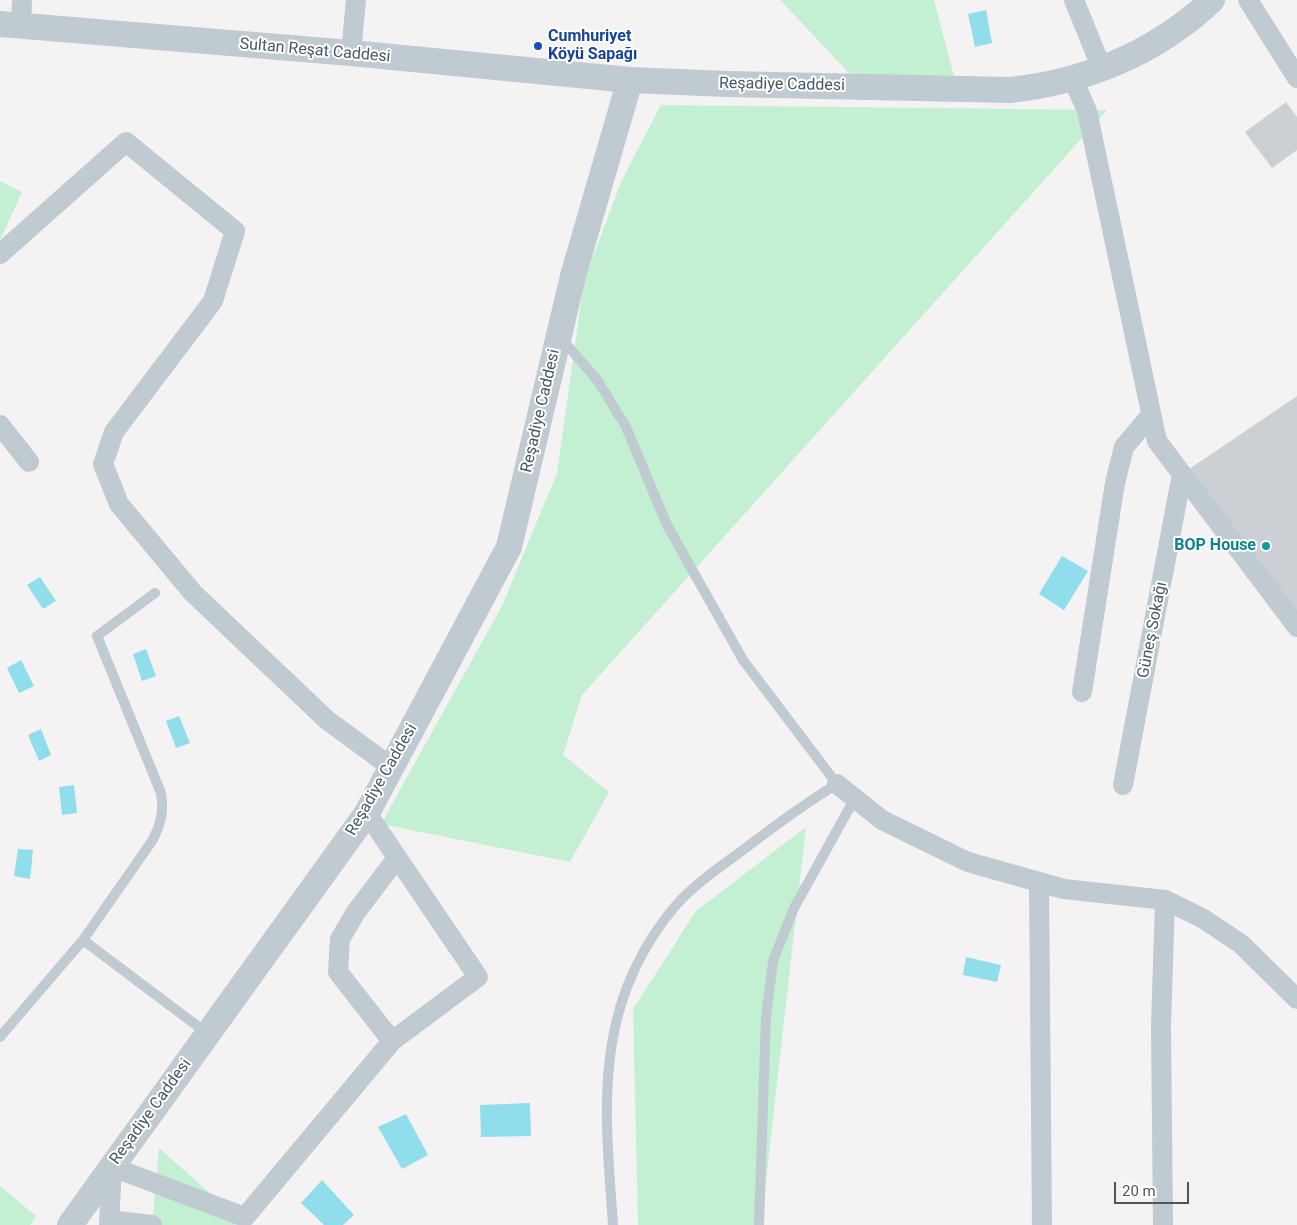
<!DOCTYPE html>
<meta charset="utf-8">
<style>
body{margin:0}
#map{position:relative;width:1297px;height:1225px;overflow:hidden;background:#f4f2f2;font-family:Roboto,sans-serif}
canvas{display:block}
.scale{position:absolute;left:1114px;top:1182px;width:75px;height:22px;box-sizing:border-box;border:2px solid #4a5660;border-top:0;padding-left:6px;font-size:15px;line-height:18px;white-space:nowrap;color:#4a5660;-webkit-text-stroke:4px #fff;paint-order:stroke}
</style>
<div id="map">
<canvas width="1297" height="1225"></canvas>
<div class="scale">20 m</div>
</div>
<script>
const context = document.querySelector('canvas').getContext('2d');
context.lineJoin = 'round';
function fill(path, color) {
  context.fillStyle = color;
  context.fill(path, 'evenodd');
}
function stroke(path, color, width, dash) {
  context.strokeStyle = color;
  context.lineWidth = width;
  context.lineCap = dash ? 'butt' : 'round';
  context.setLineDash(dash || []);
  context.stroke(path);
}
function label(font, color, halo, rows, align = 'center') {
  context.font = font + ' Roboto,sans-serif';
  context.lineWidth = 4;
  context.setLineDash([]);
  context.textBaseline = 'middle';
  context.strokeStyle = halo;
  context.fillStyle = color;
  for (const [text, x, y, turn = 0] of rows) {
    context.save();
    context.translate(x, y);
    context.rotate((+turn || 0) * Math.PI / 180);
    context.textAlign = isNaN(turn) ? turn : align;
    if (halo) context.strokeText(text, 0, 0);
    context.fillText(text, 0, 0);
    context.restore();
  }
}
fill(new Path2D(`
 M780 0H934L957 88 849 73Z
 M661 105 1107 110 582 695 563 755 609 792 570 862 381 824 502 606 557 473 584 281 621 182Z
 M0 181 22 192 0 240Z
 M806 827 761 1225H638L633 1009 696 911Z
 M159 1148 246 1225H152Z
 M0 1186 36 1216 30 1225H0Z`), '#c3f0d2');
fill(new Path2D(`
 M986 10 992 43 975 47 968 14Z
 M1062 556 1088 571 1064 610 1039 594Z
 M40 577 56 601 43 609 27 585Z
 M146 649 156 676 142 681 133 654Z
 M21 660 34 686 19 693 7 668Z
 M179 716 190 743 176 748 166 721Z
 M41 729 51 755 39 761 28 735Z
 M74 785 77 813 62 815 59 787Z
 M18 849 33 850 30 879 14 876Z
 M966 957 1001 965 997 982 963 975Z
 M530 1103 531 1136 481 1137 480 1105Z
 M406 1114 428 1155 402 1169 378 1127Z
 M322 1180 354 1215 343 1225H324L301 1203Z`), '#90ddec');
fill(new Path2D(`
 M1286 102 1297 117V150L1272 168 1245 132Z
 M1297 396V617L1182 474Z`), '#cccfd4');
stroke(new Path2D(`
 M561 338 598 381 626 427 667 525 743 660 837 784C806 803 777 824 747 847 723 865 697 882 677 904 643 943 620 992 612 1043 602 1102 609 1166 613 1225
 M83 940 208 1034
 M0 1037 83 940 152 841C161 824 164 812 161 793L97 636 155 593
 M759 1225 766 1017 773 961 794 908 855 798`), '#c0cad1', 10);
stroke(new Path2D(`
 M1074 0 1102 69
 M1248 0 1297 78
 M21 26 22 0
 M351 53 356 0
 M1073 79 1087 111 1157 441 1297 627
 M0 254 126 142 235 231 213 301 114 432 103 464 119 504 193 593 327 720 391 767
 M0 425 29 462
 M1082 692 1115 483 1124 447 1151 415
 M837 784 882 820 968 862 1064 889 1165 900 1202 918 1241 944 1297 999
 M1123 785 1182 474
 M1039 882 1042 1225
 M392 1041 338 972 340 939 356 912 397 858
 M109 1220 152 1225
 M109 1225 112 1167 245 1217 392 1041 478 977 367 813
 M1163 1225 1161 1026 1165 900`), '#c0cad1', 20);
stroke(new Path2D(`
 M0 24 351 53 630 80 728 84 1010 90C1085 82 1156 53 1212 0
 M70 1225 367 813 509 547 573 276 630 80`), '#c0cad1', 26);
for (const [x, y, r, color] of [
 [538,46,5,"#1a4fb4"],
 [1266,546,5,"#0f9aa8"]
]) {
  const dot = new Path2D();
  dot.arc(x, y, r, 0, 2 * Math.PI);
  context.fillStyle = color;
  context.fill(dot);
  stroke(dot, '#fff', 2);
}
label('bold 16px', '#164399', '#fff', [
 ["Cumhuriyet",548,37],
 ["Köyü Sapağı",548,55]
], 'left');
label('16px', '#4a5660', '#fff', [
 ["Sultan Reşat Caddesi",315,51,5],
 ["Reşadiye Caddesi",782,85,1],
 ["Reşadiye Caddesi",541,411,-77],
 ["Güneş Sokağı",1153,630,-79],
 ["Reşadiye Caddesi",382,780,-60],
 ["Reşadiye Caddesi",151,1112,-54]
]);
label('bold 16px', '#0d838f', '#fff', [
 ["BOP House",1256,546]
], 'right');
</script>
